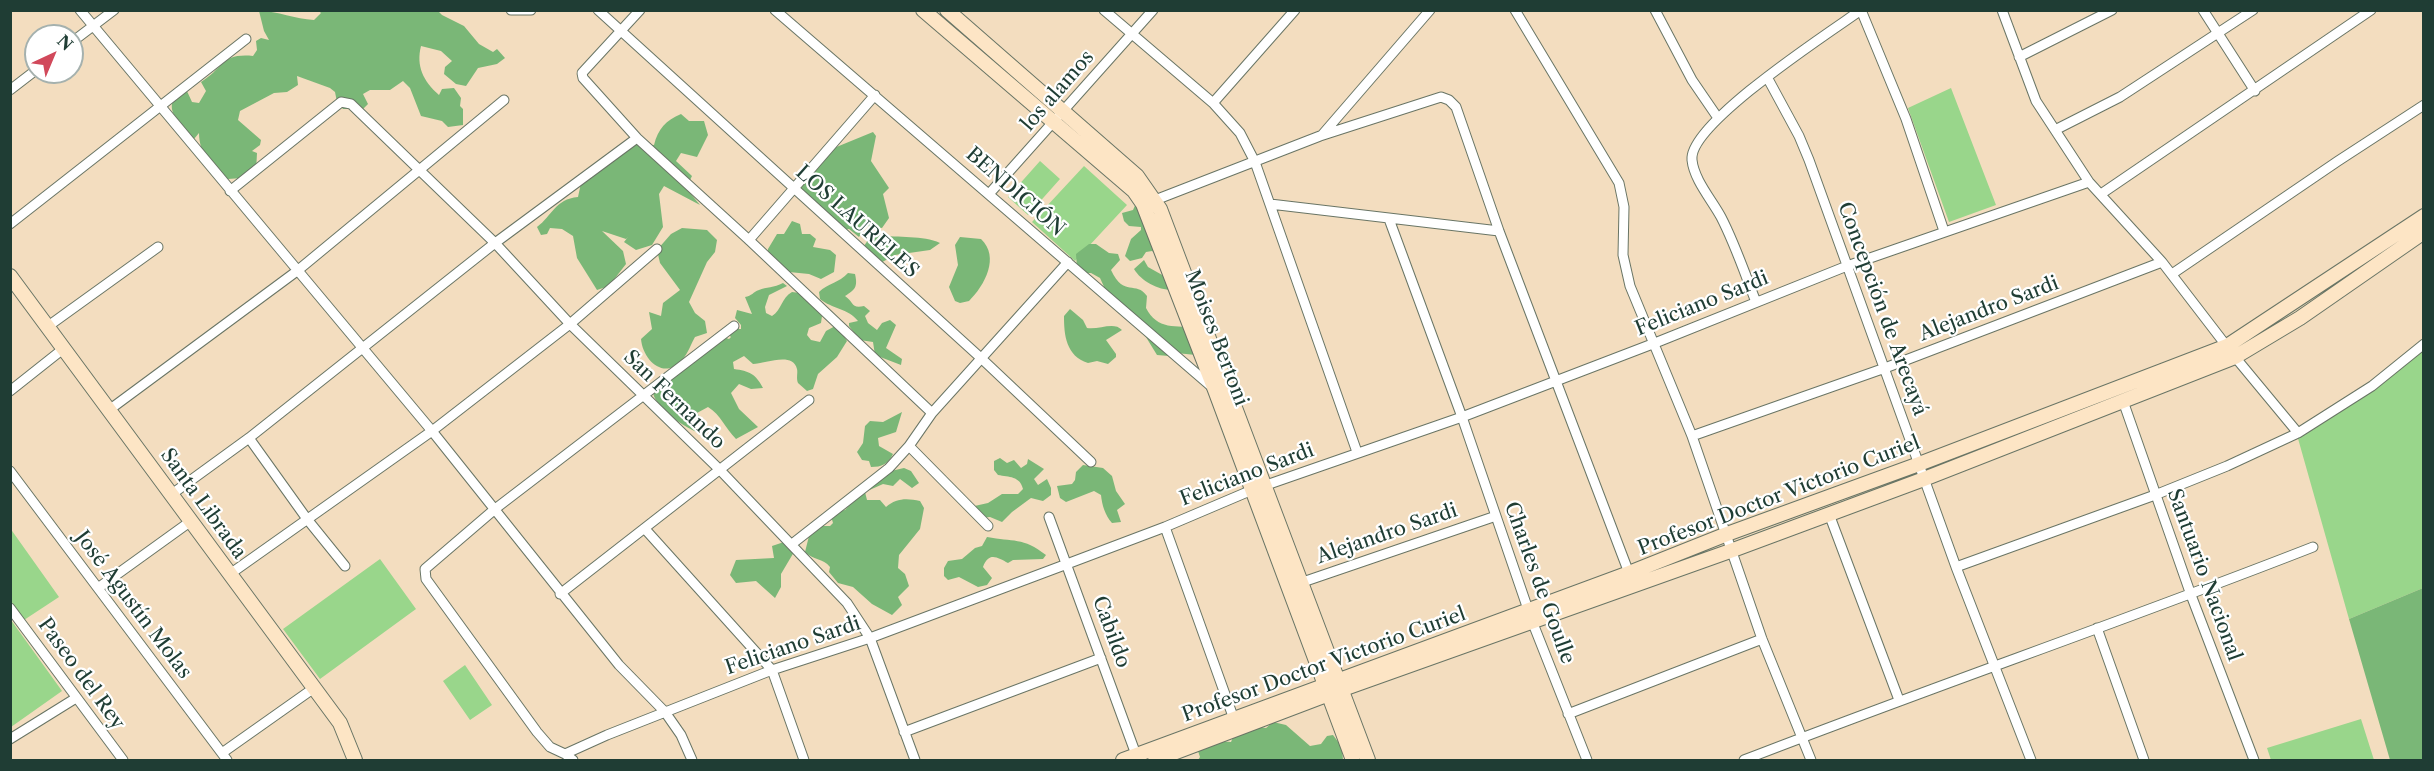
<!DOCTYPE html>
<meta charset="utf-8">
<style>
body{margin:0}
#map{position:relative;width:2434px;height:771px;overflow:hidden;background:#f3ddbf;font-family:"Libre Caslon Text",serif}
canvas{display:block}
.frame{position:absolute;inset:0;border:12px solid #1f3d34;pointer-events:none}
.north{position:absolute;left:24px;top:24px;width:60px;height:60px;box-sizing:border-box;background:#fff;border:2px solid #a5b1ae;border-radius:50%;rotate:44deg;font-size:16px;font-weight:700;line-height:24px;text-align:center;color:#1f3d34}
.north::after{content:'';display:block;margin:auto;width:21px;height:27px;background:#d1495b;clip-path:polygon(50% 0,100% 100%,50% 72%,0 100%)}
</style>
<div id="map">
<canvas width="2434" height="771"></canvas>
<div class="frame"></div>
<div class="north">N</div>
</div>
<script>
const context = document.querySelector('canvas').getContext('2d');
context.lineJoin = 'round';
function fill(path, color) {
  context.fillStyle = color;
  context.fill(path, 'evenodd');
}
function stroke(path, color, width, dash) {
  context.strokeStyle = color;
  context.lineWidth = width;
  context.lineCap = dash ? 'butt' : 'round';
  context.setLineDash(dash || []);
  context.stroke(path);
}
function label(font, color, halo, rows, align = 'center') {
  context.font = font + ' "Libre Caslon Text",serif';
  context.lineWidth = 4.5;
  context.setLineDash([]);
  context.textBaseline = 'middle';
  context.strokeStyle = halo;
  context.fillStyle = color;
  for (const [text, x, y, turn = 0] of rows) {
    context.save();
    context.translate(x, y);
    context.rotate((+turn || 0) * Math.PI / 180);
    context.textAlign = isNaN(turn) ? turn : align;
    if (halo) context.strokeText(text, 0, 0);
    context.fillText(text, 0, 0);
    context.restore();
  }
}
fill(new Path2D(`
 M1951 88 1996 205 1949 222 1908 108Z
 M1040 161 1060 179 1028 215 1008 197Z
 M1084 166 1127 205 1075 261 1032 222Z
 M2423 346V588L2349 619 2297 435Z
 M10 528 59 597 24 620 11 601Z
 M380 559 416 609 320 679 283 629Z
 M11 620 62 691 11 727 10 620Z
 M465 665 492 705 470 720 443 681Z
 M2361 719 2374 760H2271L2267 748Z`), '#99d68b');
fill(new Path2D(`
 M259 11C278 11 295 19 314 20L321 13 319 11H438L442 15 464 26 479 44 493 52 497 49 505 58 497 64 478 68 466 86 456 84 444 74 445 67 452 61 441 51 421 46C416 66 423 81 439 95L442 89 454 88 461 98 460 106 463 109V125L448 127 442 121 421 116 410 88 403 81 390 90H370L363 94 368 104 363 109H343L337 102 335 92 330 88 297 76 298 85 287 92 274 93 240 111 238 120 261 140 260 145 252 151 257 153 256 172 242 178 228 179C212 168 199 154 199 133L194 139C181 123 156 106 186 89L192 102 199 103 206 91 201 82C224 68 221 53 253 56L257 50 256 41 261 38 269 40 264 31Z
 M681 114 689 121H704L708 135 697 157 681 153 676 161 692 176 686 188 700 205 664 186 659 194 663 227 652 245 636 250 624 242 628 237 626 239 602 231 623 251 626 264 609 286 597 290 577 258 573 236 562 229 550 228 547 234 541 235 537 227C552 216 555 199 578 197L581 183 632 144 654 145C658 129 666 120 681 114Z
 M873 132 876 136 871 161 889 188 883 194 889 218 882 228 866 226 859 237 849 229 843 230 797 191 798 179 834 148Z
 M1138 199 1172 290C1158 290 1141 281 1134 269L1144 260 1148 267 1164 276 1165 274 1158 255 1152 251 1146 252 1142 258 1130 261 1125 256 1131 239 1141 230V227L1129 226 1124 221 1122 213 1133 210Z
 M792 221 800 224 802 234H810L816 239 813 247 830 250 836 255 834 272 821 279 809 274 789 272 768 256V249L777 234H784Z
 M682 228 707 230 717 240 715 252 707 262 689 302 695 313 705 321 707 333 695 337C691 344 688 353 683 359 665 381 643 361 641 339L652 329 649 312 661 316 663 303 680 290 660 263 657 250 671 234Z
 M879 235C898 238 923 235 940 243L930 250 895 255 877 265 864 246 868 240Z
 M960 237 981 239C1000 257 985 285 969 301L960 303 955 301 949 287 958 265 955 245Z
 M1089 244H1096L1109 253 1118 254 1120 260 1111 270C1124 298 1136 280 1147 296L1146 308C1157 330 1176 326 1198 327L1196 355 1176 353 1169 356 1157 355 1141 329 1105 289 1100 278 1091 273H1081L1077 269 1076 254Z
 M848 273 855 274C858 287 855 290 845 296 854 302 851 309 864 306L870 311 865 316 868 323 877 330 882 323 890 320 896 325 886 348 902 359 901 365 875 355 873 342 860 340 849 326V323L858 321C848 308 832 309 820 299L819 292C828 283 839 283 848 273Z
 M783 283 787 286 769 295 765 307 766 313 772 316C782 310 781 298 792 292L800 293 822 316 821 323 809 328 807 335 811 340 820 342 826 331 837 325 847 341 837 357 818 374 813 389 807 391 798 383C796 378 798 373 797 369 793 351 764 364 753 364L744 356 733 362 734 369C749 371 756 374 763 388L751 389 739 384 731 393 739 409 758 427 736 439C725 428 721 415 708 407L697 413 705 423 707 436C690 431 657 411 653 393L716 334 729 339 731 337 727 333 735 329H741V325L735 318 737 310 752 314 745 297C752 296 753 292 759 290 766 287 774 288 783 283Z
 M1070 309 1083 320 1087 328C1099 330 1114 321 1122 330L1106 340 1116 354V357L1108 364 1097 361 1088 363C1066 356 1064 335 1064 316Z
 M902 412 896 432 878 438 879 446 893 454C888 464 882 467 871 467L869 461 862 460 857 452 863 443 865 426 870 421 883 422Z
 M1000 458 1007 463 1014 460 1021 468 1027 464 1028 459 1044 469 1034 479 1038 485 1047 479 1051 488V495L1043 501 1031 498 1012 512 1002 522 990 517 981 518 970 507 988 503 1002 494H1018L1023 489C1020 476 1009 477 998 475L994 470V461Z
 M1083 465 1103 468 1112 476 1116 491 1125 504 1117 510 1121 522 1112 523C1105 515 1102 505 1101 495L1094 491 1066 502 1060 498 1057 486 1072 484 1075 480 1076 472Z
 M904 468 911 471 919 483 912 488 900 479 893 486 883 484 865 492 867 500H880L886 507C896 498 907 498 920 501L924 508 920 529 899 555 898 568 905 574 909 586 898 597 902 605 892 615 872 604 853 587 838 583 829 572 830 567C823 558 813 560 805 552L810 532 820 526H830L833 523 831 516 836 511 845 510 853 501 855 489 891 471Z
 M987 537C1013 542 1023 537 1046 555L1043 559 1013 560 1008 563C998 558 989 551 983 567L992 578 987 585 978 587 959 577 948 580 944 576V568L948 561 962 559 975 548 982 546Z
 M784 542 794 552 781 574V587L775 598 756 581 736 583 730 575 736 560 774 558 772 546Z
 M2423 588V760H2390L2349 619Z
 M1273 722 1286 725 1310 746 1321 744 1327 736 1333 735 1342 747 1343 760H1198L1200 757 1194 739 1231 742 1234 735 1258 727 1266 728Z`), '#7ab777');
const street = new Path2D(`
 M80 10 432 431 619 665 665 712 681 735 692 760
 M511 10H531
 M598 10 982 359 1091 462
 M640 10 582 73 583 78 637 138 749 240 932 413
 M775 10 1212 387
 M1104 10 1213 103 1240 133 1255 162 1357 452
 M1515 10 1619 183 1624 207 1623 255 1630 286 1692 436 1762 639 1811 760
 M1655 10 1692 80 1718 118
 M1861 10 1906 119 1944 231
 M2002 10 2036 101 2089 182 2162 262 2235 357 2298 433
 M2203 10 2255 91
 M72 42 114 10
 M2019 57 2112 10
 M1767 77 1799 136 1809 160 1956 567 2031 760
 M10 90 36 70
 M1213 103 1295 10
 M2055 130 2120 97 2253 10
 M1322 135 1430 10
 M230 191 341 102 351 104 495 243 570 324 719 469 847 603 870 638 915 760
 M989 194 1153 10
 M2101 194 2371 10
 M1150 202 1320 136 1441 97 1449 100 1456 107 1499 231 1629 573
 M1270 204 1499 231
 M1389 219 1462 417 1532 621 1587 760
 M10 224 246 39
 M749 240 875 95
 M2172 274 2338 161 2424 105
 M1756 302C1745 274 1735 244 1721 217 1712 200 1694 180 1692 160 1688 124 1830 32 1861 10
 M47 327 158 247
 M10 391 63 349
 M2123 401 2191 595 2254 760
 M109 410 297 271 504 100
 M1692 436 1885 368 2162 262
 M249 438 307 519 345 566
 M909 446 988 526
 M10 471 227 760
 M172 494 249 438 495 243 637 138
 M1829 514 1899 700
 M1049 517 1138 760
 M1165 527 1235 722
 M645 529 772 670 804 760
 M792 544 889 468 909 446 932 413 1068 262
 M1956 567 2155 495 2227 466 2298 433 2372 386 2424 344
 M230 574 432 431 570 324 657 249
 M1297 584 1496 516
 M98 588 191 521
 M560 594 809 400
 M10 608 123 760
 M2097 628 2144 760
 M1568 714 1762 639
 M904 732 1101 658
 M10 739 76 698
 M222 753 314 688
 M565 754 607 735 772 670 870 638 1067 564 1165 527 1252 490 1462 417 1655 343 1847 266 2089 182
 M573 760 565 754 550 747 537 732 426 579 425 569 495 509 734 326
 M1744 760C1932 687 2124 621 2313 547`);
const secondary = new Path2D(`
 M923 10 1134 191 1143 204 1215 390 1353 760
 M947 10 1137 176 1160 209 1368 760
 M10 276 340 723 355 760
 M1123 760 1629 573 1727 534 1919 464 2227 346 2424 216
 M1155 760 1329 694 1733 550 1924 479 2235 357 2300 318 2424 232`);
stroke(street, '#697565', 11);
stroke(secondary, '#697565', 16);
stroke(street, '#fff', 9);
stroke(secondary, '#fde5c5', 14);
label('20px', '#1f3d34', '#fff', [
 ["los alamos",1058,91,-49],
 ["BENDICIÓN",1015,192,41],
 ["LOS LAURELES",857,222,42],
 ["Feliciano Sardi",1702,304,-22],
 ["Concepción de Arecayá",1882,309,70],
 ["Alejandro Sardi",1989,309,-21],
 ["Moises Bertoni",1216,338,69],
 ["San Fernando",674,400,44],
 ["Feliciano Sardi",1247,475,-21],
 ["Profesor Doctor Victorio Curiel",1779,496,-21],
 ["Santa Librada",203,504,54],
 ["Alejandro Sardi",1387,534,-19],
 ["Santuario Nacional",2204,575,70],
 ["Charles de Goulle",1539,583,70],
 ["José Agustín Molas",133,605,53],
 ["Cabildo",1111,632,70],
 ["Feliciano Sardi",793,646,-19],
 ["Profesor Doctor Victorio Curiel",1324,665,-20],
 ["Paseo del Rey",81,674,54]
]);
</script>
